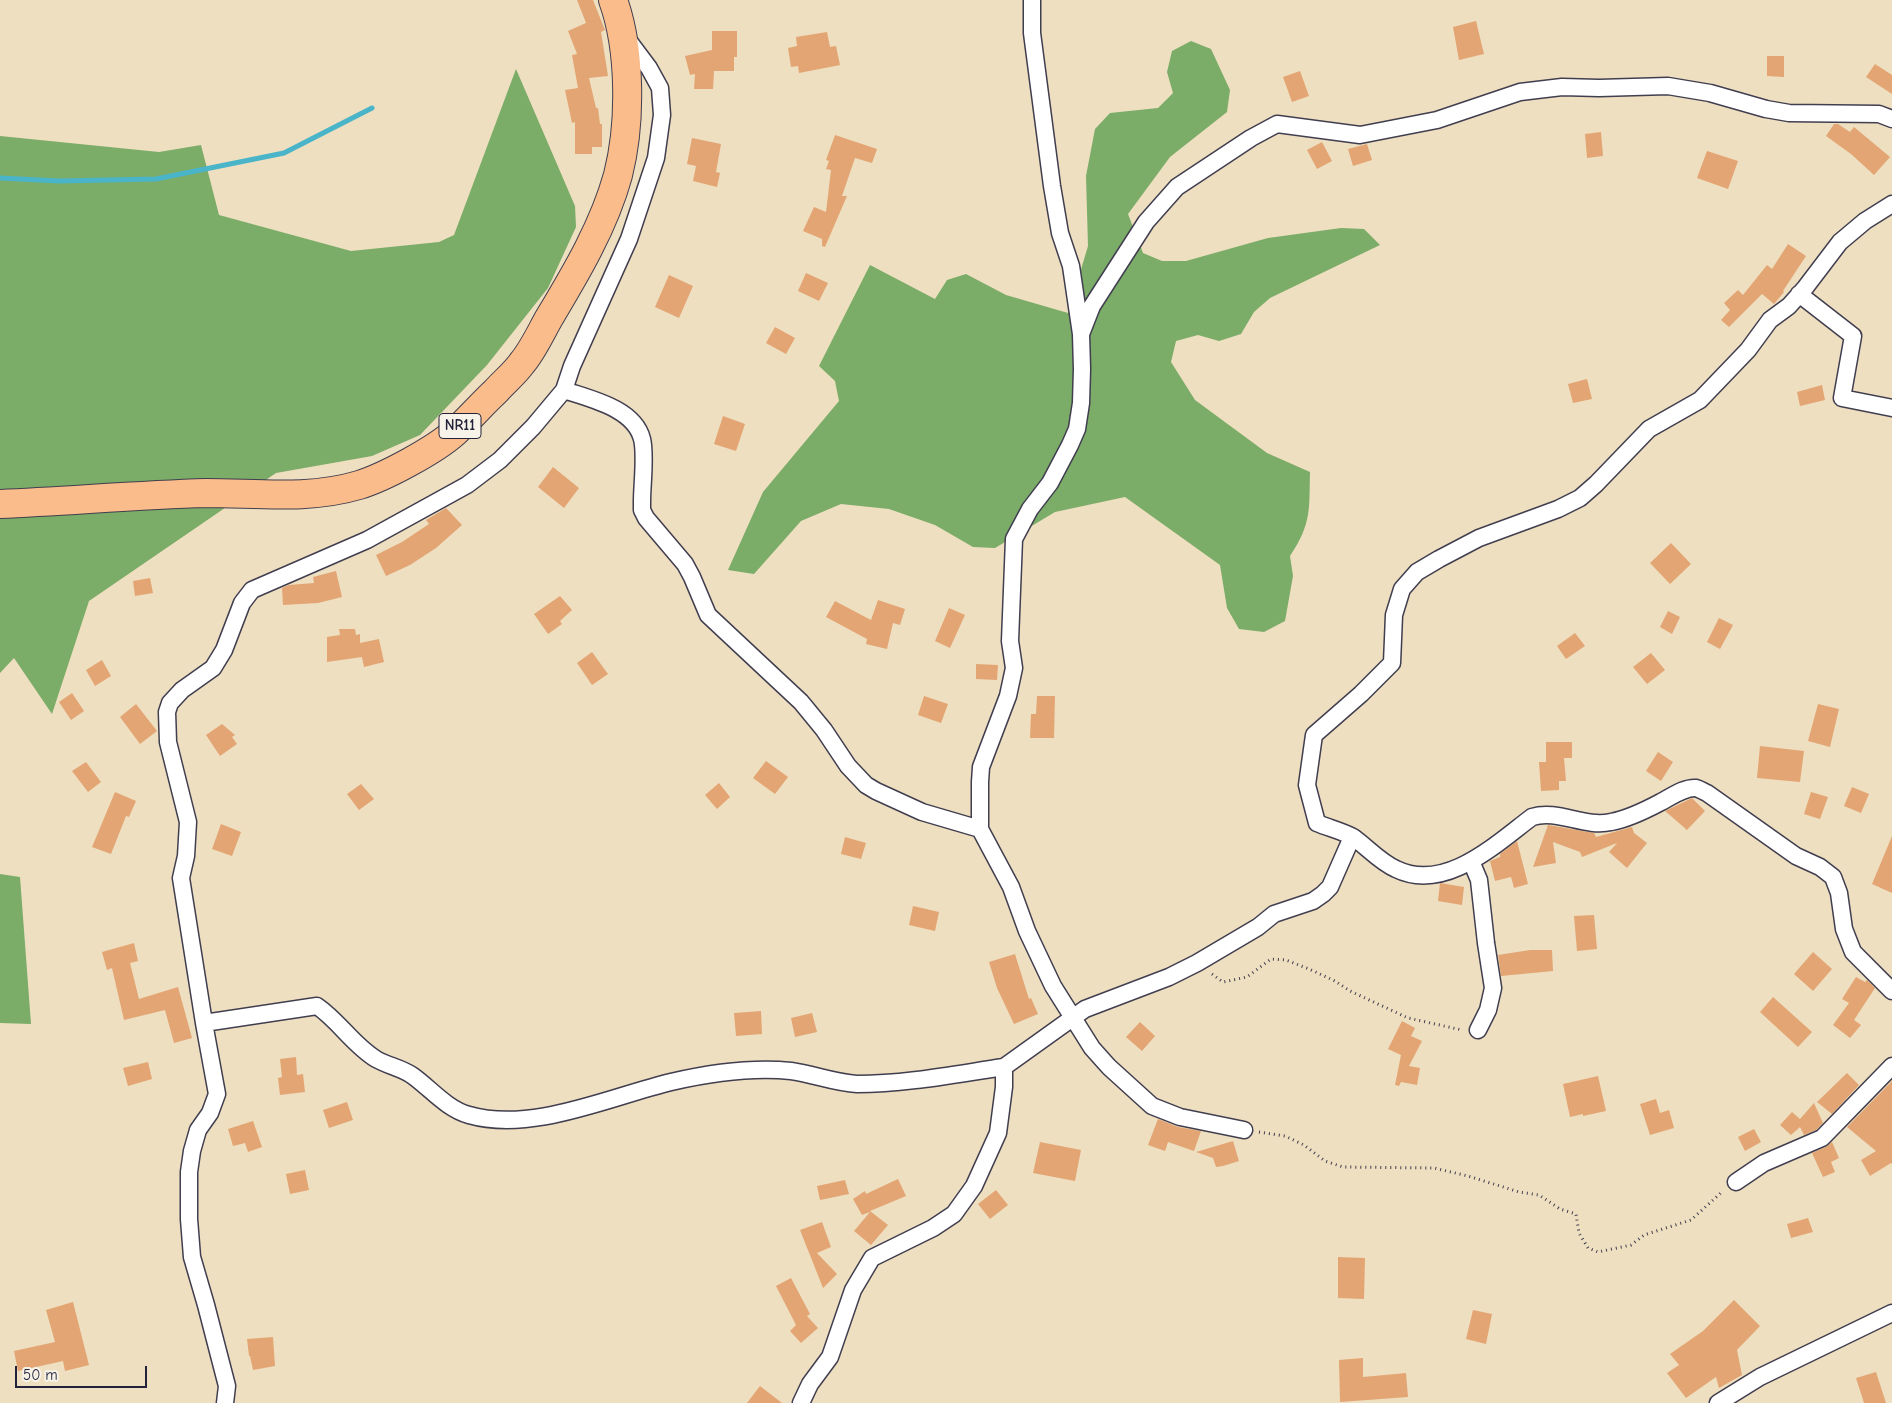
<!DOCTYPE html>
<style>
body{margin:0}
#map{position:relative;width:1892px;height:1403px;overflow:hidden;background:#eedfc0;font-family:"Comic Neue",sans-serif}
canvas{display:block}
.scale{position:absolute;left:15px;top:1366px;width:132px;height:22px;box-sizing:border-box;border:2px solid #22223b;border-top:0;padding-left:6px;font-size:15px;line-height:18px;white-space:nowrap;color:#22223b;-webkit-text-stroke:4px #f7f3e8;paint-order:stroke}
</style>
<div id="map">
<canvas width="1892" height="1403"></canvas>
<div class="scale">50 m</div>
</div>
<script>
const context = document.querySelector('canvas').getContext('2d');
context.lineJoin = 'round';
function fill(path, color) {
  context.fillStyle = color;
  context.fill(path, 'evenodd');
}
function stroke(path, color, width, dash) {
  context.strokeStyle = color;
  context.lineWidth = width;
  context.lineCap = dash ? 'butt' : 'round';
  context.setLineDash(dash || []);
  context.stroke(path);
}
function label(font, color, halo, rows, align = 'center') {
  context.font = font + ' "Comic Neue",sans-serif';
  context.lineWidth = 4;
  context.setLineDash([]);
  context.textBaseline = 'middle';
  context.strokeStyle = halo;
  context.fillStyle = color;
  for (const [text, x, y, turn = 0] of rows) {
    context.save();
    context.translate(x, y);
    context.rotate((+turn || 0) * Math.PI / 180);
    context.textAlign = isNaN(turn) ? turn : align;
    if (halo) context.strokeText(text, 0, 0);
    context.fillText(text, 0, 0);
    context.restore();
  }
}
fill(new Path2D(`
 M1191 41 1211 49 1230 90 1227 112 1170 157 1128 214 1143 253 1162 261H1186L1268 238 1341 228 1364 229 1380 245 1270 298 1254 312 1241 334 1219 341 1198 335 1176 341 1171 362 1195 400 1267 453 1310 472C1309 509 1312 523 1290 556L1293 576 1285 621 1264 632 1239 629 1227 608 1220 565 1125 497 1055 512 995 548 973 547 935 525 889 509 841 504 801 521 754 574 728 570 763 492 839 401 835 381 819 366 870 265 935 299 947 280 966 274 1006 295 1068 313 1088 246 1086 176 1095 129 1110 113 1158 108 1173 93 1167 72 1172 51Z
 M516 69 575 206 576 227 548 288 487 365 420 435 372 456 276 473 89 601 52 714 14 658 0 673V136L159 152 201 145 219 215 351 251 439 242 454 235Z
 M0 874 20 877 31 1024 0 1023Z`), '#7bac68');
stroke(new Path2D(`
 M0 178 59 181 156 179 284 153 372 108`), '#4ab4c8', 5);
fill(new Path2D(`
 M577 0H593L605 30 601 32 608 76 589 78 596 108H598L600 124H602V147H592V154H575V122L572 123 565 90 578 88 572 55 577 54 568 31 586 23Z
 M1476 21 1484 54 1459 60 1453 27Z
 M712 31H737V57H734V71H714L713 89H694L695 74 690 75 685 56 712 50Z
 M827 32 830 47 836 46 840 65 799 73 798 66 791 67 788 48 797 46 796 37Z
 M1767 56H1784V77L1767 76Z
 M1875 64 1892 75V94L1866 77Z
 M1300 71 1309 96 1292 102 1283 77Z
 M1834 124H1838L1850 132 1854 127 1890 157 1874 175 1851 154 1826 136Z
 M1601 132 1603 156 1587 158 1585 134Z
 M835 135 877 149 872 163 855 158 842 196H847L825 247 822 246V239L803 231 814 207 826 212 831 170 826 169 829 161 826 160Z
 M692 138 721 144 716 172 720 173 717 187 693 181 696 166 687 164Z
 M1322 142 1332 161 1317 169 1307 150Z
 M1367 144 1372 160 1353 166 1348 149Z
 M1707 151 1738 161 1728 189 1697 178Z
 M1788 244 1806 256 1783 291 1784 292 1774 304 1762 294 1729 327 1721 320 1730 310 1724 303 1738 290 1743 295 1767 265 1772 269Z
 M806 273 828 283 819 301 798 291Z
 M669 275 693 286 679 318 655 307Z
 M775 327 795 338 786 354 766 343Z
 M1587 379 1592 399 1573 403 1568 384Z
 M1822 385 1825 400 1800 406 1797 392Z
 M723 416 745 424 736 451 714 444Z
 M553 467 579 488 564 508 538 487Z
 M446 508 462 525 436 548 410 565 386 576 376 555 402 542 429 524 426 520Z
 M1671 543 1691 564 1670 584 1650 563Z
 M336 571 342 597 318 603 283 605 282 588 289 585 314 583 313 577Z
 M150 578 153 593 135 596 133 581Z
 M560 596 572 610 560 621 562 624 548 634 534 614Z
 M878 600 905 609 900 625 893 623 887 649 866 644 867 639 826 617 835 601 871 620Z
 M949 608 965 615 950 648 935 641Z
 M1668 611 1680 617 1672 634 1660 627Z
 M1719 618 1733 625 1720 649 1707 642Z
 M339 629H355L356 635 360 634V643L379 639 384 662 364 667 362 657 327 662V637L340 635Z
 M1575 633 1585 646 1566 659 1557 646Z
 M592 652 608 674 592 685 577 663Z
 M1651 653 1665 670 1647 684 1633 667Z
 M102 660 111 676 95 686 86 670Z
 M976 664 998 665 997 680 976 679Z
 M72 693 84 711 71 720 59 702Z
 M924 696 948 704 941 723 918 715Z
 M1037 696H1055L1054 738H1030L1031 714H1036Z
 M136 704 157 731 140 744 120 717Z
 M1818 704 1839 709 1830 747 1808 741Z
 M222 724 235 735 232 737 237 744 220 756 206 735Z
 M1546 742H1572V758H1564L1566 781H1559V790L1541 791 1539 762H1546Z
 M1760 746 1804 751 1800 782 1757 778Z
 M1658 752 1673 762 1661 781 1646 771Z
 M766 761 788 777 775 794 753 778Z
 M86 762 101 782 88 792 72 771Z
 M719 783 730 797 717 809 705 795Z
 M361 784 374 799 359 810 347 794Z
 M1852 787 1869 794 1861 813 1844 806Z
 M115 792 136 801 129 817 126 816 111 854 92 847Z
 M1811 792 1828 797 1820 819 1804 814Z
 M1692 798 1705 811 1687 830 1665 811Z
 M221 824 241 832 232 856 212 849Z
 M1548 825 1594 833 1596 837 1632 827 1634 833 1647 843 1627 868 1609 852 1617 843 1582 857 1580 852 1553 842 1556 863 1533 867Z
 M1892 836V893L1872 884Z
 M845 837 866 843 861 859 841 854Z
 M1517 841 1528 884 1514 888 1511 877 1495 881 1490 861 1500 857V854Z
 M1440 883 1464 887 1462 905 1438 901Z
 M913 906 939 912 935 931 909 925Z
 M1594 915 1597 949 1577 951 1574 916Z
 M134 943 138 961 130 963 139 999 178 987 192 1038 174 1043 165 1010 124 1020 112 968 107 970 102 952Z
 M1530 950H1552L1553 971 1501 976 1498 955Z
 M1813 952 1832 969 1813 991 1794 974Z
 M1015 954 1029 999 1031 998 1038 1014 1014 1024 997 988 989 962Z
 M1856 977 1865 982 1867 980 1875 988 1854 1020 1861 1025 1850 1038 1833 1025 1849 1003 1842 999Z
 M1773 997 1812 1032 1798 1047 1760 1012Z
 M761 1011 762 1034 736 1036 734 1013Z
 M812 1013 817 1032 795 1037 791 1018Z
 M1402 1021 1415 1028 1411 1036 1422 1041 1409 1066 1420 1068 1417 1085 1401 1082 1399 1086 1395 1085 1401 1055 1388 1049Z
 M1140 1022 1155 1036 1142 1051 1126 1037Z
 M296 1057 297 1075 303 1074 305 1092 280 1095 278 1078 282 1077 280 1059Z
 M148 1062 152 1079 128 1086 123 1068Z
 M1847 1073 1859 1085 1832 1114 1817 1102Z
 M1598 1076 1606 1111 1583 1116V1114L1570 1117 1563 1084Z
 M1892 1081V1164L1891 1163 1870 1176 1861 1160 1876 1151 1847 1127Z
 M1656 1099 1660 1113 1669 1110 1674 1128 1650 1135 1640 1104Z
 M347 1102 353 1120 329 1128 323 1110Z
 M1814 1103 1823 1123 1816 1130 1804 1135 1800 1127 1791 1135 1780 1125 1792 1112 1800 1119Z
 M1158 1119 1178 1127 1201 1131 1194 1151 1168 1142 1165 1151 1148 1145Z
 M253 1121 262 1147 248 1152 245 1143 233 1146 228 1129Z
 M1754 1129 1761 1142 1745 1151 1738 1137Z
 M1233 1141 1239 1161 1223 1166 1216 1167 1213 1158 1196 1152Z
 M1040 1142 1081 1150 1075 1181 1033 1173Z
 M1832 1142 1839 1158 1831 1162 1835 1172 1823 1177 1812 1153 1826 1147Z
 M305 1170 309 1190 290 1194 286 1174Z
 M898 1179 906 1196 870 1211 888 1225 871 1245 854 1231 870 1212 862 1215 853 1199 865 1191 866 1194Z
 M845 1180 849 1194 820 1200 817 1186Z
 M996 1190 1008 1205 990 1219 978 1204Z
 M1808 1218 1813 1232 1791 1238 1787 1224Z
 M822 1222 831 1247 817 1253 837 1274 823 1288 800 1230Z
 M1338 1257 1365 1258 1364 1299 1338 1298Z
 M791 1278 810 1314 807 1316 818 1328 801 1343 790 1331 796 1325 776 1286Z
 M1734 1300 1760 1326 1737 1350 1742 1375 1719 1388 1716 1377 1686 1398 1667 1373 1679 1365 1670 1354 1703 1331Z
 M73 1302 89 1365 65 1371 63 1361 18 1371 14 1351 55 1342 46 1310Z
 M1473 1310 1492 1314 1486 1344 1466 1339Z
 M273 1337 275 1366 253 1370 250 1356H249L247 1339Z
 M1363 1358V1377L1406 1373 1408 1397 1340 1402 1339 1360Z
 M1876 1372 1886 1403H1864L1856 1378Z
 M760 1386 782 1403H747Z`), '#e3a573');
const minor = new Path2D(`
 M1032 0V33L1052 186 1060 233 1071 266 1081 334 1082 369 1081 403 1077 429 1070 445 1050 483 1030 509 1014 539 1010 641 1014 668 1008 696 981 767 980 782V829L1011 887 1027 931 1053 986 1092 1048 1109 1067 1152 1106 1180 1117 1244 1130
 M1892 204 1865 221 1840 242 1805 288 1789 306 1770 320 1748 350 1700 400 1649 429 1596 484 1580 498 1558 509 1479 538 1439 559 1417 572 1402 589 1394 615 1392 663 1361 694 1314 735 1307 785 1317 823C1329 828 1342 831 1353 837 1367 847 1380 862 1396 869 1445 893 1496 844 1532 817 1558 809 1584 828 1611 822 1628 819 1646 810 1661 802 1671 797 1684 787 1696 788 1700 789 1704 792 1707 793L1796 856 1820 867 1833 877 1839 893 1844 929 1853 952 1892 991
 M1799 294 1853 336 1842 398 1892 408
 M1081 334 1092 306 1146 222 1177 187 1251 138 1277 124 1360 135 1437 120 1520 92 1562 87 1599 88 1668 86 1710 93 1766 109 1789 113 1879 114 1892 119
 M564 390C590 399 634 408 642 439 646 454 642 485 642 501V510L646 518 685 564 692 577 708 615 801 702 824 730 848 766 866 785 876 791 922 812 980 829
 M1471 861 1479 880 1486 943 1493 988 1488 1010 1478 1030
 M204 1023 317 1006C339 1021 353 1045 376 1059 388 1066 402 1068 413 1076 431 1089 447 1109 469 1115 532 1133 609 1097 671 1082 710 1073 751 1067 791 1071 813 1074 835 1083 857 1084 906 1084 956 1074 1004 1067
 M1736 1182 1764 1163 1822 1138 1892 1066
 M225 1403 227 1386 206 1305 192 1257 189 1219V1172L192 1151 198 1130 210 1113 217 1094 204 1023 181 878 186 856 188 822 168 742 167 712 170 703 182 690 213 668 224 650 242 603 252 590 367 540 467 485 500 460 533 427 564 390 572 366 629 239 656 158 662 115 660 88 649 68 625 36
 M801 1403 810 1384 830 1357 853 1290 872 1258 933 1228 954 1214 974 1186 998 1133 1004 1087V1067L1085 1009 1169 977 1197 963 1258 927 1274 914 1313 901 1323 894 1330 887 1352 837
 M1718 1403 1760 1377 1892 1313`);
const trunk = new Path2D(`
 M0 504C69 501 138 495 206 493 257 493 309 500 359 485 385 477 435 450 455 432 469 419 482 404 496 391 504 382 515 373 522 363 533 350 541 332 549 318 576 273 604 226 618 175 631 124 631 50 613 0`);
stroke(minor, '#413e4f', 19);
stroke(trunk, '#413e4f', 30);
stroke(new Path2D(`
 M1212 974 1223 982 1247 977 1271 959 1286 960 1309 969 1335 981 1350 991 1408 1018 1462 1030
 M1259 1132 1285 1136 1304 1145 1325 1161 1343 1167 1434 1168 1468 1176 1519 1192 1539 1195 1560 1209 1576 1214 1579 1233 1588 1248 1598 1252 1631 1245 1644 1235 1691 1220 1723 1191`), '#413e4f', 3, [1, 4]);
stroke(minor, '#fff', 16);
stroke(trunk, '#f9bc8a', 28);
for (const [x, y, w] of [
 [460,426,42]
]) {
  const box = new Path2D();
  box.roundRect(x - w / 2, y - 12.5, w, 25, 4);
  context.fillStyle = '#f7f3e8';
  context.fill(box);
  stroke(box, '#22223b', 1);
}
label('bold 15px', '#22223b', null, [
 ["NR11",460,426]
]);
</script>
